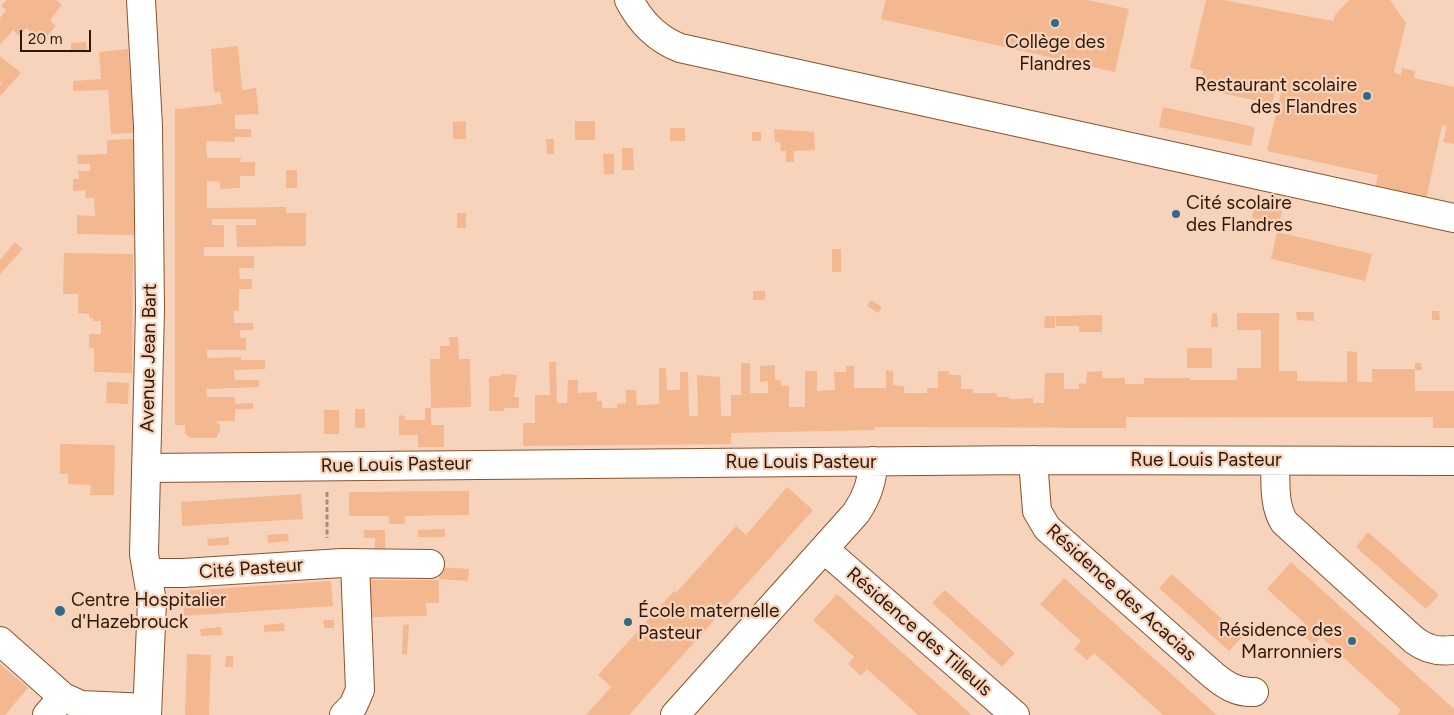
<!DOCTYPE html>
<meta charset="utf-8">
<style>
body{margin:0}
#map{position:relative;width:1454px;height:715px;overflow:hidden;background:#f8d3bb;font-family:Figtree,sans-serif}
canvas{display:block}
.scale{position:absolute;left:20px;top:30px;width:71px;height:22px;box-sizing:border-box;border:2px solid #2d1708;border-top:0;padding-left:6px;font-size:15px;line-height:18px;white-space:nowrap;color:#2d1708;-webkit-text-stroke:4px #f8d3bb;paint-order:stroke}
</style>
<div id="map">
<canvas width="1454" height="715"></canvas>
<div class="scale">20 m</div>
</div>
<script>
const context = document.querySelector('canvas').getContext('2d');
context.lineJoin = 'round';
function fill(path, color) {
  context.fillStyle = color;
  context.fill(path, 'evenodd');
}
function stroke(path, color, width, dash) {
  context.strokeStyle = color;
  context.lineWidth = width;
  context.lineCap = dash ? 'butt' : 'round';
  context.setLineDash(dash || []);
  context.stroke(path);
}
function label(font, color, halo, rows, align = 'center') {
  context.font = font + ' Figtree,sans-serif';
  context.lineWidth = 4.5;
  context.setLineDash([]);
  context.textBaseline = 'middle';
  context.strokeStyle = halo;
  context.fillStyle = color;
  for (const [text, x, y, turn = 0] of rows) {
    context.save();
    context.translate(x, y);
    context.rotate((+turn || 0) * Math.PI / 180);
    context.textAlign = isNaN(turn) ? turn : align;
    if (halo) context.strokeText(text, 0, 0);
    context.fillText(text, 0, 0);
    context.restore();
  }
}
fill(new Path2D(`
 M7 0H56L62 5 50 20 56 26 43 41 26 28 19 36 13 30 0 45V18L6 10 1 6Z
 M886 0H1088L1129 9 1115 72 881 19Z
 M1206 0H1223L1333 21 1335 15 1349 0H1390L1406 23 1394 72 1401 75 1402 68 1415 71 1414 78 1454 87V144L1443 142 1447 126 1442 125 1426 200 1375 189 1378 175 1267 151 1282 89 1276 87 1272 104 1198 88 1203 71 1190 68Z
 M86 42 87 51 71 52V43Z
 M238 46 242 90 256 88 259 114 235 115V129H251V137H235V142L206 141 207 158H241L240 162H255V176H240V188L220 189V182L207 181V208L286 207V213H306V246L237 247 236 225H256V219H212V225H224V247H204V256H254V268H239L240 279H252V289H239V311H234V323H253V330H240V338H246V350H207V358L241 357V360H265V369L234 370 235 380H259V387L206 389 207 397H235V404L253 403V409H235V421H217V423L220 425V432L217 435V438H190L185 433V425H175V109L222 104 220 92 214 93 211 49Z
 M128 49 134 133 111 134 108 90 73 91V81L101 79 99 52Z
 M0 56 21 73 0 96V85L2 83 0 82Z
 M1163 107 1255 127 1251 146 1159 127Z
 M466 121V139H453V122Z
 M575 121H595V140H575Z
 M670 128H685V141H670Z
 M774 129 814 132 815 150 794 151V162H786V151H781L780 142H775Z
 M752 132H761V141H752Z
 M134 139V235L77 234V215L95 216 94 198H85L86 190 73 191V179H79L78 171H90V164H78L77 155 107 154V140Z
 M546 139H554V154H547Z
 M622 148H633L634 170H622Z
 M603 154H614V174H604Z
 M286 170H297V188H286Z
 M1254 205 1282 211 1279 224 1252 218Z
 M457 213H466V228H457Z
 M1277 232 1372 254 1365 281 1271 259Z
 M15 242 23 249 0 274V260Z
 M832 249H841V272H832Z
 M64 253 133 254 132 373 94 372V348H89V334H101V321H93V318L90 319 89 314 78 313V294H63Z
 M753 291H765V300H753Z
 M871 300 882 307 878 313 867 306Z
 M1432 311H1439L1440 320H1432Z
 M1296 312H1314V321L1297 320Z
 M1217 313 1218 327H1211L1212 314Z
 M1237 313H1279V371H1297V381L1347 382V351L1357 352V382H1372V369H1415V363H1421L1422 370H1415V391H1454V428H1433V417H1126V428L875 427V430L731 433V444L523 446V423H535V395H550L549 362H556L557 403H567L568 380H578V393L597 392V401H602V408H617V404L626 403V390H636L637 405 659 404V368H666L667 390H680V372H688L689 416H698L697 375 720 377 721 416H731V395H741V363H750V393H768V381L760 382V366L775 365V380H781V386H789V407H805V371H817V391L835 390 834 372H846V366H854V388H886V370L893 371V385L904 386V393H927V388H938V371H949V375H961V389H973V393H997V397H1009V399L1033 398V403H1044L1045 373H1064V389H1079V383L1086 384 1087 372 1102 371V378H1125V384H1144V378H1190V380H1237V368H1261V330H1237Z
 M1102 315V332H1079V326H1056V316Z
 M1045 316H1055V328H1044Z
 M449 337H458L459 359H470L471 407 431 408V425H444V447H418V435H399V415L405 416V420H425V408H431L430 359H440V346H450Z
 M1187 348H1212V368H1187Z
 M502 374 517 375 514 397H519V408H504V411H489V378L492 376H500Z
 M107 382 129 383 128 404 106 403Z
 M355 409H365V428H355Z
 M324 410H339V434H324Z
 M60 444 115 445 114 495H90L91 485 68 484V474H60Z
 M787 487 813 510 629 715H586L611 687 598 675 674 591 676 593 736 526 746 535Z
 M469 491V515L405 516V524H389V516H349V492Z
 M301 494 303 519 182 526 181 502Z
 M445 529V537H418V530Z
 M364 530H385V555H375V538H364Z
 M1368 532 1439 595 1426 609 1356 547Z
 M278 534H288L289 541 268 543 267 535Z
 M229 537V545L208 546 207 539Z
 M1291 562 1454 709V715H1397L1401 710 1321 637 1314 645 1302 634 1309 627 1267 589Z
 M439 567 469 569 468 581 439 579Z
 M1172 574 1242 637 1229 651 1159 588Z
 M1064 578 1217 715H1163L1094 653 1087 660 1074 649 1081 641 1040 604Z
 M368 580H439V603H426L427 616 370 617Z
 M331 581 333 606 184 616 182 591Z
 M945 590 1015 653 1002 667 932 603Z
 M837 594 972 715H918L867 669 861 676 848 664 854 657 813 620Z
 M323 620H334V628H324Z
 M284 623 285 631 264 632V625Z
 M409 624 407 655 402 654 403 625Z
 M221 627 222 635 201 636 200 629Z
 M187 654 211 655 209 715H185Z
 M226 656H233V667H225Z
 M0 664 28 688 5 715H0Z`), '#f4b891');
const minor = new Path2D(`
 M141 0 148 126 150 310 144 554 152 602 147 715
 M629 0C640 21 657 39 680 48L1454 218
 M1033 460 1037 511 1047 528 1213 675C1225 685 1237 693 1254 692
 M1275 461C1276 481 1273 504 1284 522L1414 640C1426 649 1437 652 1452 650
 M148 468 1033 460 1454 461
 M824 549 1015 715
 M147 573H183L342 563 430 564
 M0 641 63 697 81 705 147 708
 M47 715 63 697
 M344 715 353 706 360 690 355 563
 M675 715 856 513C867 497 873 481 873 461`);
stroke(minor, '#88532e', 30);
stroke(new Path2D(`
 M327 492V538`), '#aa8b76', 3, [5, 2.5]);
stroke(minor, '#fff', 28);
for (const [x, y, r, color] of [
 [1055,23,5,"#346985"],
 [1367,96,5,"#346985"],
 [1176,214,5,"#346985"],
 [60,611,6,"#346985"],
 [628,622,5,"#346985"],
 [1352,641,5,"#346985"]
]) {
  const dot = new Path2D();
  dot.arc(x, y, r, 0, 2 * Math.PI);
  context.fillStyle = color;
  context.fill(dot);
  stroke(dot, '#f8d3bb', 2);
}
label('19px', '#2d1708', '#f8d3bb', [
 ["Collège des",1055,42,"center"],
 ["Flandres",1055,64,"center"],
 ["Restaurant scolaire",1357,85,"right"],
 ["des Flandres",1357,107,"right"],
 ["Cité scolaire",1186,203],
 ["des Flandres",1186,225],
 ["Centre Hospitalier",71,600],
 ["d'Hazebrouck",71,622],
 ["École maternelle",638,611],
 ["Pasteur",638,633],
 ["Résidence des",1342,630,"right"],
 ["Marronniers",1342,652,"right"]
], 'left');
label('19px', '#2d1708', '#f8d3bb', [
 ["Avenue Jean Bart",149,358,-89],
 ["Rue Louis Pasteur",1206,460],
 ["Rue Louis Pasteur",801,462],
 ["Rue Louis Pasteur",396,465,-1],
 ["Cité Pasteur",251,569,-4],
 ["Résidence des Acacias",1121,593,42],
 ["Résidence des Tilleuls",919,632,41]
]);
</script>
